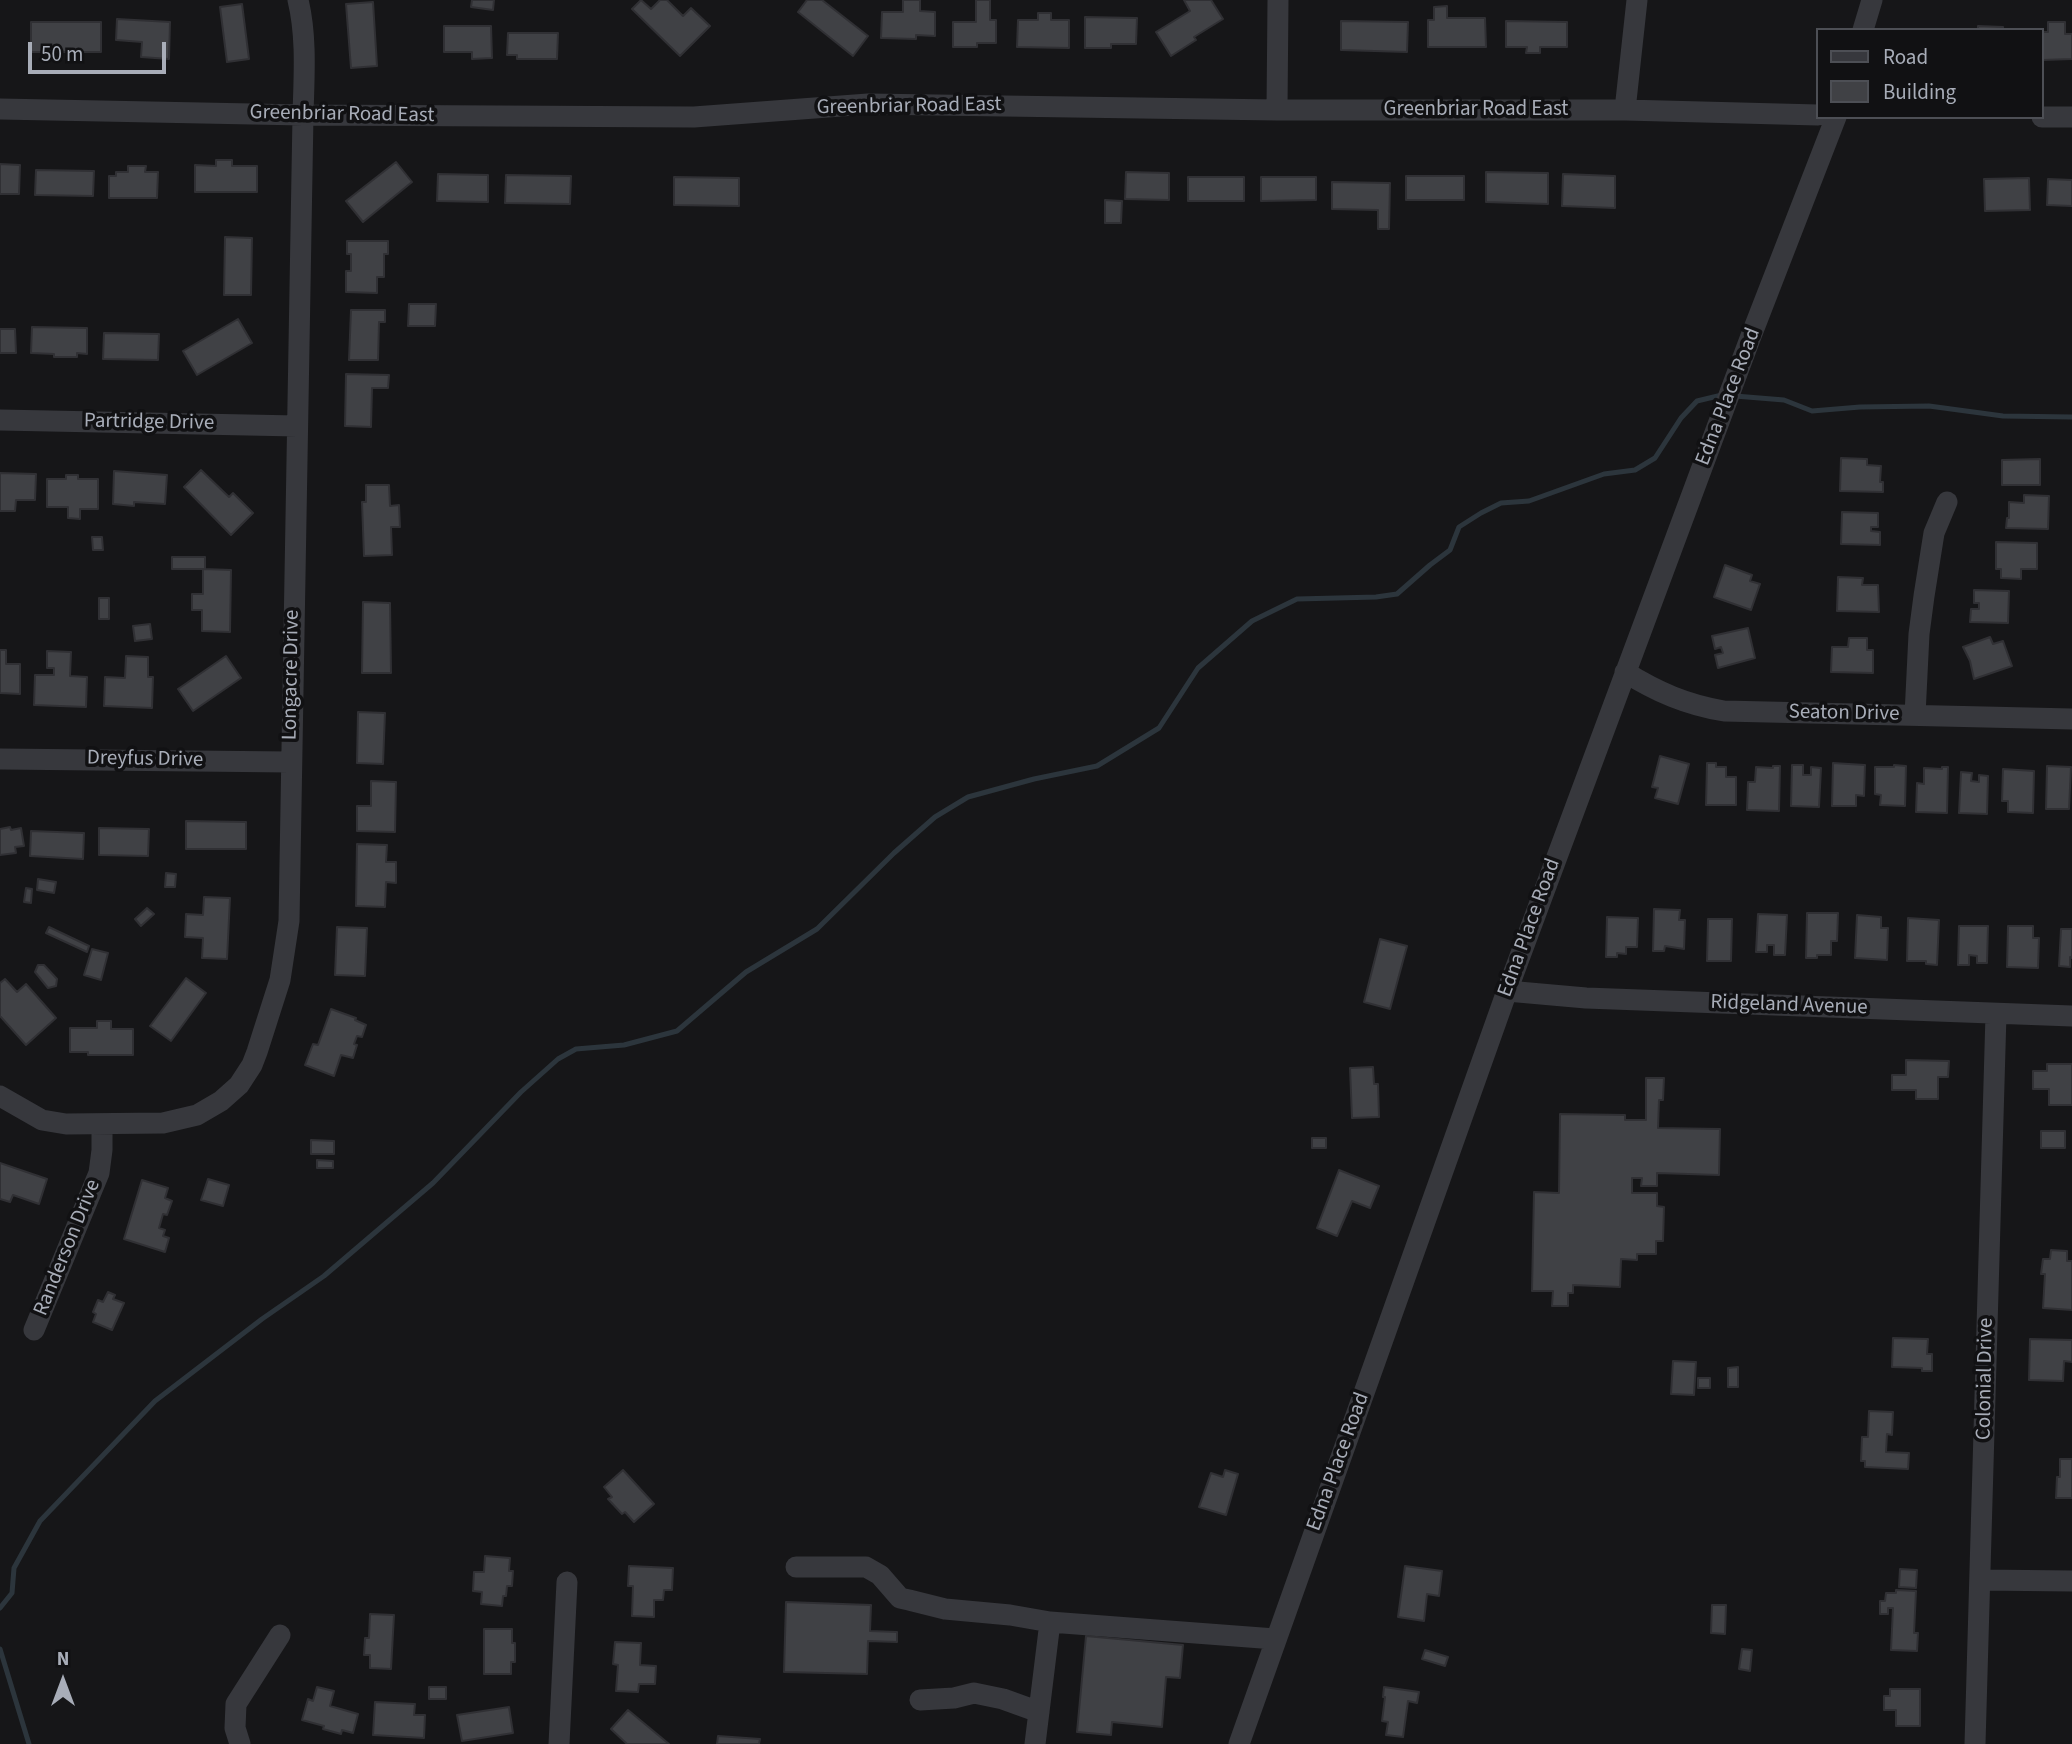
<!DOCTYPE html>
<style>
body{margin:0}
#map{position:relative;width:2072px;height:1744px;overflow:hidden;background:#161618;font-family:"Source Sans 3",sans-serif}
canvas{display:block}
.legend{position:absolute;left:1816px;top:28px;width:228px;height:91px;box-sizing:border-box;background:#111113;border:2px solid #4d4f55;margin:0;padding:9px 12px;list-style:none;font-size:21px;color:#a8adb8}
.legend li{display:flex;align-items:center;gap:14px;height:35px}
.legend b{width:35px;border:2px solid #4d4f55}
.north{position:absolute;left:28px;top:1646px;width:70px;height:70px;-webkit-text-stroke:5px #111113;paint-order:stroke;rotate:0deg;font-size:19px;font-weight:700;line-height:28px;text-align:center;color:#a8adb8}
.north::after{content:'';display:block;margin:auto;width:24px;height:32px;background:#a8adb8;clip-path:polygon(50% 0,100% 100%,50% 72%,0 100%)}
.scale{position:absolute;left:28px;top:42px;width:138px;height:32px;box-sizing:border-box;border:4px solid #a8adb8;border-top:0;padding-left:9px;font-size:21px;line-height:24px;white-space:nowrap;color:#a8adb8;-webkit-text-stroke:5px #111113;paint-order:stroke}
</style>
<div id="map">
<canvas width="2072" height="1744"></canvas>
<ul class="legend">
<li><b style="height:9px;background:#37383d"></b>Road</li>
<li><b style="height:19px;background:#404145"></b>Building</li>
</ul>
<div class="north">N</div>
<div class="scale">50 m</div>
</div>
<script>
const context = document.querySelector('canvas').getContext('2d');
context.lineJoin = 'round';
function stroke(path, color, width, dash) {
  context.strokeStyle = color;
  context.lineWidth = width;
  context.lineCap = dash ? 'butt' : 'round';
  context.setLineDash(dash || []);
  context.stroke(path);
}
function fill(path, color) {
  context.fillStyle = color;
  context.fill(path, 'evenodd');
}
function label(font, color, halo, rows, align = 'center') {
  context.font = font + ' "Source Sans 3",sans-serif';
  context.lineWidth = 7;
  context.setLineDash([]);
  context.textBaseline = 'middle';
  context.strokeStyle = halo;
  context.fillStyle = color;
  for (const [text, x, y, turn = 0] of rows) {
    context.save();
    context.translate(x, y);
    context.rotate((+turn || 0) * Math.PI / 180);
    context.textAlign = isNaN(turn) ? turn : align;
    if (halo) context.strokeText(text, 0, 0);
    context.fillText(text, 0, 0);
    context.restore();
  }
}
stroke(new Path2D(`
 M1735 396 1784 400 1812 411 1860 407 1929 406 2003 416 2072 417
 M0 1608 12 1593 14 1568 40 1521 155 1401 262 1319 324 1276 433 1183 521 1092 558 1059 576 1049 624 1045 677 1031 746 972 817 929 894 853 935 817 968 797 1034 779 1097 766 1159 728 1198 668 1252 621 1297 599 1376 597 1397 594 1430 565 1450 550 1459 527 1481 513 1501 503 1529 501 1604 474 1635 470 1655 458 1681 418 1697 401 1722 395
 M0 1649 29 1744`), '#2c353c', 5);
const building = new Path2D(`
 M472 0H494L493 10 471 7Z
 M641 0 651 9 660 0H667L683 16 691 8 710 26 680 56 632 9Z
 M807 0H822L868 36 853 56 798 12Z
 M903 0H920V11L935 12V36L916 35V39L881 38 882 12H903Z
 M976 0H990V20H996V43H977V47H953V22H976Z
 M1184 0H1211L1223 19 1194 37 1196 40 1171 56 1156 32 1190 11Z
 M373 2 377 66 351 68 346 4Z
 M242 4 249 59 227 62 220 7Z
 M1447 6V18H1485L1486 47H1428V20H1434V7Z
 M1038 13H1051V20H1069V48L1017 47 1018 20H1038Z
 M1085 17 1137 18 1136 44H1111V48H1085Z
 M117 19 170 22 169 59 141 57 142 42 116 40Z
 M1341 21 1408 22 1407 52 1341 50Z
 M1506 21 1567 22V47H1540V53H1526L1527 47H1506Z
 M31 22H101V52H31Z
 M2048 22H2065V34H2072V59L2042 60V32H2048Z
 M444 26H491L492 58 472 59V52H444Z
 M1978 26 2003 27V30H1978Z
 M508 33H558L557 59H517V55H507Z
 M216 160H232V166H257V192H195V165L216 166Z
 M396 162 412 182 363 222 346 201Z
 M0 164 20 165 19 194H0Z
 M128 166H146L145 172H158L157 198H109V176H116V172H128Z
 M36 170 94 171 93 196 35 195Z
 M1126 172 1169 173V200L1125 199Z
 M1486 172 1548 173V204L1486 202Z
 M438 174 488 175V202L437 201Z
 M1563 174 1615 176V208L1562 206Z
 M506 175 571 176 570 204 505 203Z
 M1406 176H1464V200H1406Z
 M674 177 739 178V206L674 205Z
 M1188 177H1244V201H1188Z
 M1261 177H1316V200L1261 201Z
 M2029 178 2030 210 1985 211 1984 179Z
 M2048 179 2072 180V206L2047 205Z
 M1332 182 1390 183 1389 229H1378V210L1332 209Z
 M1105 200 1122 201 1121 223H1105Z
 M225 237 252 238 251 295H224Z
 M347 241H388V254H384V277H377V293L346 292V271H351V254H347Z
 M409 304H436L435 326H408Z
 M351 310H385V322H379L378 360H349Z
 M238 319 252 343 197 375 183 351Z
 M32 327 87 328V354L77 353V357H54V354L31 353Z
 M0 329H15L16 353H0Z
 M104 333 159 334 158 360 103 359Z
 M346 374 389 375 388 388H372L371 427 345 426Z
 M1841 458 1867 459V465L1881 466 1880 482H1883V492L1840 491Z
 M2040 459V485H2002V460Z
 M201 470 229 497 233 493 253 513 231 535 184 487Z
 M114 471 167 475 165 504 134 502V506L113 504Z
 M0 473 36 474 35 500H16L15 511H0Z
 M66 475H78V479H98V509H80V519L68 518V507H47V479H66Z
 M366 485H389L390 506 399 505 400 527H391L392 555 364 556 362 502H366Z
 M2024 495 2049 496 2048 529 2006 528 2007 518H2009V502L2024 503Z
 M1842 512 1878 513V527H1871V531L1880 532V545L1841 544Z
 M92 537H102L103 550H93Z
 M1996 542 2037 543V569H2021V579L2001 578V569H1996Z
 M172 557H205V569H172Z
 M1725 565 1752 575 1750 581 1760 584 1751 610 1714 597Z
 M203 569 231 570 230 632 202 631V610H192V594H203Z
 M1838 577 1863 578 1862 585H1878L1879 612 1837 611Z
 M1974 590 2009 591 2008 623 1970 622 1971 609H1979V603H1974Z
 M99 598H109V619H99Z
 M363 602 390 603 391 673H362Z
 M150 624 152 639 135 641 133 626Z
 M1748 628 1755 658 1718 668 1715 655 1723 653 1721 647 1715 649 1712 636Z
 M1990 637 1993 644 2003 641 2012 666 1974 679 1970 661 1963 647Z
 M1849 638H1867V650H1873V673L1831 672 1832 647H1848Z
 M0 650H6V664H20V694L0 693Z
 M47 651 71 652 70 676 87 677 86 707 34 705 35 675H54V668H47Z
 M126 656 148 657V677H153L152 708 104 706 105 677 125 678Z
 M226 656 241 678 193 711 178 689Z
 M358 712 385 713 383 764 357 763Z
 M1660 756 1689 764 1678 804 1655 798 1658 788 1652 787Z
 M1707 763H1716V767H1726V777H1736V805H1706Z
 M1833 763 1865 765 1864 796 1856 795V806H1832Z
 M1792 765H1803V775H1811V767L1821 768 1819 807 1791 806Z
 M1894 765 1906 766 1905 806 1880 805 1881 795 1875 794V767H1894Z
 M1773 766H1780L1779 811 1747 810 1748 782H1755L1756 767 1773 768Z
 M2047 766 2071 767 2069 809H2046Z
 M1942 767H1948L1947 813 1916 812 1917 783 1924 784V768L1942 769Z
 M2003 769 2034 771 2033 813 2008 812V801H2002Z
 M1961 772 1972 773 1971 781 1979 782V775L1988 776 1987 814 1959 813Z
 M371 781 396 782 395 832 357 831V806H371Z
 M186 821 246 822V849H186Z
 M10 827 11 830 21 828 24 846 15 847 16 853 0 855V829Z
 M99 828 149 829 148 856 99 855Z
 M31 831 84 833 83 859 30 856Z
 M357 844 387 845 386 862H396V883L386 882 385 907 356 906Z
 M166 873 176 874 175 887H165Z
 M38 879 56 882 54 893 37 890Z
 M26 888 32 889 31 903 24 902Z
 M204 897 230 898 227 959 202 958 203 938 185 937 186 914 203 915Z
 M147 908 154 914 141 926 135 919Z
 M1654 909 1680 910 1679 920H1685L1684 949 1665 946 1664 951H1653Z
 M1807 913H1838L1837 941H1831V955H1817V958H1806Z
 M1758 914 1787 915 1785 955H1774V945H1767V952H1756Z
 M1857 915 1881 917V928H1888L1887 960 1855 958Z
 M1607 917 1638 918 1637 947H1626V954L1617 953V957H1606Z
 M1908 918 1939 920 1937 965 1926 964V961H1907Z
 M1708 919H1732L1731 961H1707Z
 M1959 926H1988L1987 963H1977V956L1969 955V965H1958Z
 M2008 926H2033V938H2039L2038 968 2007 967Z
 M49 927 89 946 87 952 46 933Z
 M337 927 367 928 365 976 335 975Z
 M2061 929H2072V958L2070 957V967L2059 966Z
 M1380 939 1407 946 1390 1009 1364 1002Z
 M92 949 108 953 101 980 84 975Z
 M38 965H44L57 979 56 986 48 988 35 972Z
 M186 978 206 993 171 1041 150 1026Z
 M5 979 17 992 26 984 56 1018 26 1045 0 1016V983Z
 M331 1009 356 1018 355 1020 366 1025 362 1037 357 1036 354 1044 357 1045 353 1058 341 1055 334 1076 305 1065 313 1044 318 1045Z
 M97 1021H111V1029H133V1055H88V1052H70V1028H97Z
 M1906 1060 1949 1061 1948 1077H1938V1099H1916V1090H1892V1075H1906Z
 M2047 1064H2072V1105H2049V1089H2033V1071H2047Z
 M1373 1067 1374 1084H1378L1379 1117 1352 1118 1350 1068Z
 M1646 1078H1664L1663 1100H1659L1658 1128 1720 1129 1719 1175 1657 1173V1186H1641L1642 1178H1632V1193H1657V1206L1664 1207 1663 1241H1656V1254H1637V1260L1621 1259 1620 1287 1573 1285V1293H1568V1306H1552L1553 1291H1532L1534 1192 1559 1193 1560 1114 1625 1115V1120H1646Z
 M2041 1131H2065V1148H2041Z
 M1312 1138H1326V1148H1312Z
 M311 1140 334 1141V1154H311Z
 M317 1160 333 1161V1168H317Z
 M0 1163 47 1179 39 1204 13 1195 10 1202 0 1199Z
 M1339 1170 1379 1186 1370 1208 1352 1201 1337 1236 1317 1228Z
 M208 1179 229 1185 223 1206 201 1200Z
 M142 1180 168 1188 165 1198 172 1201 167 1215 163 1214 159 1228 165 1230 163 1236 169 1238 165 1252 124 1239Z
 M2051 1250 2067 1251V1261H2072V1310L2043 1308 2045 1274H2041L2043 1259H2050Z
 M108 1292 115 1295 113 1299 124 1303 112 1330 93 1322 96 1314 93 1312 98 1300 103 1302Z
 M1893 1338 1928 1339 1927 1354H1932V1371H1922V1368L1892 1367Z
 M2030 1339 2072 1340V1362L2064 1361 2063 1381 2029 1380Z
 M1673 1361 1696 1362 1694 1395 1671 1394Z
 M1738 1367V1387H1728V1368Z
 M1698 1378H1710V1388H1698Z
 M1869 1411 1893 1412 1892 1435 1887 1434 1886 1452 1909 1453 1908 1469 1865 1467V1461H1861L1862 1437H1868Z
 M2060 1459H2072V1498H2056L2057 1477H2060Z
 M623 1470 654 1504 634 1522 625 1512 622 1514 608 1499 612 1497 604 1487Z
 M1225 1470 1238 1474 1226 1515 1199 1507 1211 1473 1223 1477Z
 M485 1556 510 1558 509 1571H513L512 1586H507L506 1596H503L502 1606 481 1604 482 1592 473 1591 474 1572H484Z
 M629 1566 673 1568 672 1590H664L663 1600H654V1617L632 1616 633 1586H628Z
 M1405 1566 1442 1571 1439 1596 1427 1594 1424 1621 1398 1617Z
 M1900 1569 1917 1570 1916 1588 1899 1587Z
 M1896 1590 1916 1591 1914 1633H1918L1917 1651 1891 1650 1893 1608H1888V1614H1880V1601H1885L1886 1593H1896Z
 M786 1602 871 1605 870 1631 897 1632V1642L868 1641 867 1674 784 1672Z
 M1712 1605H1726L1725 1634 1711 1633Z
 M370 1614 394 1615 391 1669 370 1668V1655H364L365 1638H369Z
 M484 1629H512V1643H515V1662H511V1674H484Z
 M1086 1636 1183 1645 1180 1678 1166 1677 1162 1727 1112 1722 1111 1735 1077 1732Z
 M615 1642 641 1643 640 1665 656 1666 655 1684H639L638 1692 616 1691 618 1665 613 1664Z
 M1742 1649 1752 1650 1750 1671 1739 1669Z
 M1425 1650 1448 1657 1445 1666 1422 1659Z
 M317 1687 334 1691 330 1706 358 1714 353 1733 342 1730 341 1734 323 1729 324 1726 302 1720 308 1699 313 1701Z
 M429 1687H446V1699H429Z
 M1384 1687 1419 1692 1417 1703 1408 1701 1403 1737 1386 1735 1388 1722 1382 1721 1385 1697H1383Z
 M1890 1689H1920V1726H1896V1710H1884V1696H1890Z
 M375 1702 415 1704 414 1715H425L424 1738 373 1735Z
 M509 1707 513 1733 462 1741 457 1715Z
 M628 1710 669 1744H627L611 1729Z
 M718 1736 760 1739 759 1744H717Z`);
fill(building, '#404145');
stroke(building, '#303034', 2);
stroke(new Path2D(`
 M1863 30 1872 0
 M0 109 303 115 694 117 868 104 1277 110H1625L1818 115
 M1277 110 1278 0
 M1625 110 1637 0
 M2042 117H2072
 M0 420 297 426
 M1625 672C1657 692 1687 705 1724 711L2072 719
 M1915 715 1919 634 1924 596 1934 533 1947 502
 M0 759 290 762
 M1507 991 1586 998 2072 1016
 M0 1096 42 1120 66 1124 163 1123 197 1115 221 1101 239 1085 252 1065 257 1052 280 980 289 921 303 115C304 77 307 37 298 0
 M34 1330 99 1173 102 1150V1124
 M796 1567H866L880 1575 900 1598 909 1600 945 1609 1010 1615 1050 1622
 M1981 1580 2072 1581
 M920 1700 954 1698 974 1693 1003 1699 1039 1712
 M240 1744 235 1728 236 1704 280 1635
 M559 1744 567 1582
 M1035 1744 1050 1622 1275 1639
 M1239 1744 1507 991 1751 336 1836 117
 M1975 1744 1996 1014`), '#37383d', 21);
label('21px', '#a8adb8', '#111113', [
 ["Greenbriar Road East",909,107,-1],
 ["Greenbriar Road East",1476,110],
 ["Greenbriar Road East",342,115,1],
 ["Edna Place Road",1729,397,-69],
 ["Partridge Drive",149,423,1],
 ["Longacre Drive",292,675,-89],
 ["Seaton Drive",1844,714,1],
 ["Dreyfus Drive",145,760,1],
 ["Edna Place Road",1530,928,-70],
 ["Ridgeland Avenue",1789,1006,2],
 ["Randerson Drive",68,1248,-68],
 ["Colonial Drive",1986,1379,-89],
 ["Edna Place Road",1339,1462,-70]
]);
</script>
